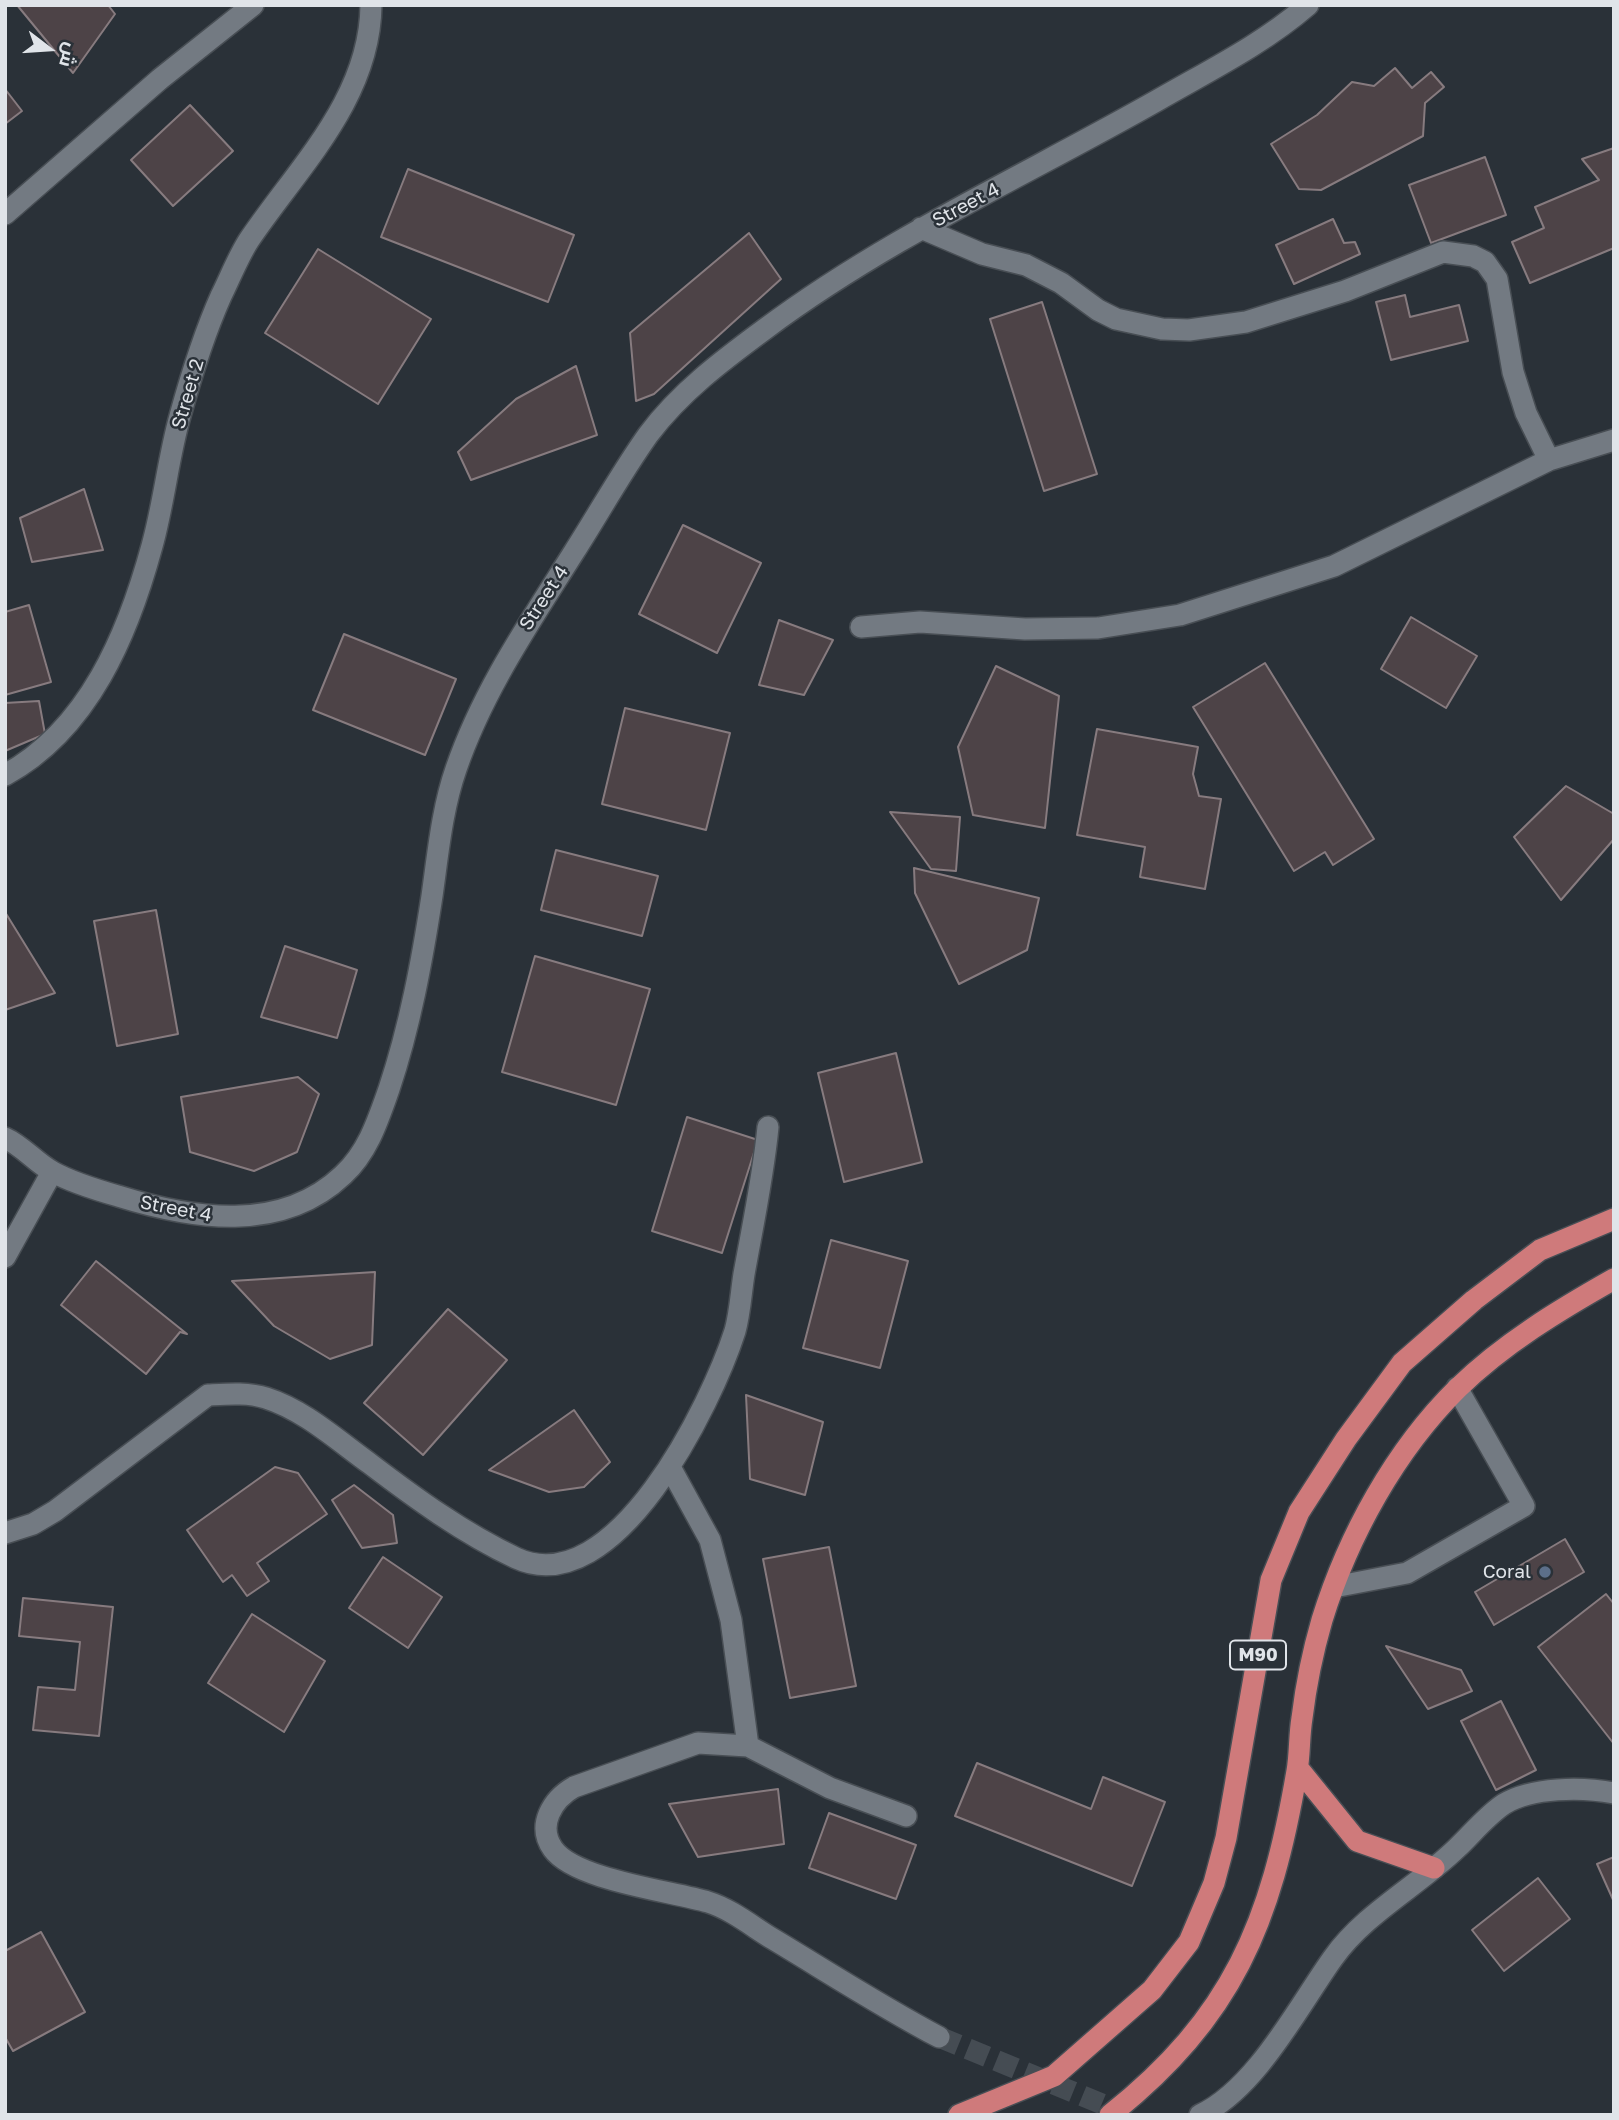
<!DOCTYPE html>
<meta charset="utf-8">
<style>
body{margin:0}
#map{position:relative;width:1619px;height:2120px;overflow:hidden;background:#2a3138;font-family:"Golos Text",Cairo,sans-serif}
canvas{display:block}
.frame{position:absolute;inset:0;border:7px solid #e0e4e9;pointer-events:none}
.north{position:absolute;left:14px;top:14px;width:70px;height:70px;-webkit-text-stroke:5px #2a3138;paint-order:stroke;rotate:107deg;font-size:19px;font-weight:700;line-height:28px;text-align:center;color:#e0e4e9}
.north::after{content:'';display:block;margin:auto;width:24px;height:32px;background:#e0e4e9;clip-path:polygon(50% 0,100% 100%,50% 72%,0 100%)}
</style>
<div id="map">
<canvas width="1619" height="2120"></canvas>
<div class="frame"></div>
<div class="north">ش</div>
</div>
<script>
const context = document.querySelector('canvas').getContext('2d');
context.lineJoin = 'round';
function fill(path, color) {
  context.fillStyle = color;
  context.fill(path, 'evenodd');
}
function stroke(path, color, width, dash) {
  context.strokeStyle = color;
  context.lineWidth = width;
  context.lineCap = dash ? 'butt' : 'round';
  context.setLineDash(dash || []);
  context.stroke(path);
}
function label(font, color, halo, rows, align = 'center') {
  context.font = font + ' "Golos Text",sans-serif';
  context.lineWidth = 5;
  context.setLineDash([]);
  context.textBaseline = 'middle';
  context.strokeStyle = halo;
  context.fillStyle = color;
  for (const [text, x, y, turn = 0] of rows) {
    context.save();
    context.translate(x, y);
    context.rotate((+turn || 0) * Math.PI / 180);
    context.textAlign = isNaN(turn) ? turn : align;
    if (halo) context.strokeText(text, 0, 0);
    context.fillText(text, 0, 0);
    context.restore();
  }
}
const building = new Path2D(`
 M17 5H108L115 14 73 73Z
 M1395 68 1412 88 1431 72 1444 87 1425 103 1423 136 1321 190 1299 189 1271 144 1317 115 1352 82 1374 86Z
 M5 89 22 111 5 124Z
 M190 105 233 151 173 206 131 160Z
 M1614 148V248L1530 283 1512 242 1544 228 1535 207 1599 180 1582 159Z
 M1485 157 1506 215 1431 243 1409 185Z
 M408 169 574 235 548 302 381 237Z
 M1333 219 1344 243 1355 242 1360 254 1294 284 1276 245Z
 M749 233 781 279 654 394 636 401 630 333Z
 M318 249 431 319 378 404 265 333Z
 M1405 295 1410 317 1459 305 1468 341 1391 360 1376 302Z
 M1042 302 1097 474 1044 491 990 319Z
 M576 366 597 435 471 480 458 452 516 399Z
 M84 489 103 550 32 562 20 518Z
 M683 525 761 563 717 653 639 614Z
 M29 605 51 682 5 695V612Z
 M1411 617 1477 656 1446 708 1381 669Z
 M779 620 833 640 804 695 759 685Z
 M344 634 456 679 425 755 313 710Z
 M1265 663 1374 839 1333 865 1325 852 1294 871 1193 707Z
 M996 666 1059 696 1045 828 973 815 958 747Z
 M39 701 45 734 5 751V703Z
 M625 708 730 733 706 830 602 804Z
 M1097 729 1198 747 1193 774 1199 796 1221 799 1205 889 1140 877 1145 847 1077 835Z
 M1566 786 1614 814V839L1561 900 1514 837Z
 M890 812 960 817 956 871 931 869Z
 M556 850 658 876 642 936 541 910Z
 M914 868 1039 898 1027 950 959 984 915 893Z
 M156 910 178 1034 117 1046 94 921Z
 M5 912 55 993 5 1010Z
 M285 946 357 970 337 1038 261 1017Z
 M535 956 650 989 616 1105 502 1072Z
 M896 1053 922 1162 844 1182 818 1073Z
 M298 1077 319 1094 297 1152 254 1171 190 1152 181 1097Z
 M687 1117 758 1140 722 1253 652 1231Z
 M831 1240 908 1261 880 1368 803 1348Z
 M96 1261 187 1334 180 1332 146 1374 61 1305Z
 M375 1272 372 1345 330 1359 274 1326 232 1281Z
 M448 1309 507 1360 423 1455 364 1403Z
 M746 1395 823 1422 805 1495 750 1479Z
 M574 1410 610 1462 584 1487 549 1492 489 1470Z
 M275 1467 298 1473 327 1514 257 1563 269 1581 247 1596 232 1575 223 1582 187 1530Z
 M354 1485 393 1515 397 1543 362 1548 332 1500Z
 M1565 1539 1584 1572 1494 1625 1475 1592Z
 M829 1547 856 1686 790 1698 763 1559Z
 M383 1557 442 1597 408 1648 349 1608Z
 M1606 1594 1614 1604V1744L1538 1647Z
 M23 1598 113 1607 99 1736 33 1730 38 1687 75 1690 80 1642 19 1636Z
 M252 1614 325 1661 284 1732 208 1683Z
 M1386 1646 1461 1670 1472 1691 1428 1709Z
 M1501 1701 1536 1770 1496 1790 1461 1721Z
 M977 1763 1091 1809 1103 1777 1165 1802 1132 1886 955 1816Z
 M778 1789 784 1844 698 1857 669 1804Z
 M829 1813 916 1845 896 1899 809 1868Z
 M1614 1857V1902L1597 1864Z
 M1538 1878 1570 1919 1504 1971 1472 1930Z
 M41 1932 85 2012 13 2051 5 2037V1951Z`);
fill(building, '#4d4347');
stroke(building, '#877b7f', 2);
stroke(new Path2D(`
 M939 2037 1129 2115`), '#454c53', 21, [21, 10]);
const lane = new Path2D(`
 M1334 1587 1407 1573 1524 1506 1457 1388`);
const street = new Path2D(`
 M5 214 160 79 253 5
 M921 228 982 254 1026 265 1061 283 1098 310 1116 319 1162 329 1189 330 1246 322 1345 291 1443 252 1473 256 1485 262 1497 279 1513 372 1526 413 1549 460
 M861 627 920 622 1025 629 1098 628 1180 615 1334 566 1549 460 1614 440
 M5 775C89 729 128 634 152 546 164 503 168 459 180 416 191 376 204 334 221 296 230 278 238 257 249 240 299 166 370 99 371 5
 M5 1138C23 1146 36 1163 53 1172 73 1183 97 1190 118 1196 192 1219 281 1234 343 1175 368 1152 378 1120 389 1089 410 1026 422 961 432 896 438 854 442 809 456 769 483 690 530 622 574 552 599 513 621 473 648 435 680 392 723 360 765 329 887 238 1026 175 1158 100 1210 70 1263 44 1308 5
 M5 1257 52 1172
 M670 1467 710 1540 731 1620 748 1746
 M5 1533 33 1524 55 1511 208 1395C226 1394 248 1392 266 1398 304 1410 337 1440 369 1463 415 1498 463 1533 516 1558 615 1604 712 1403 735 1331 740 1313 741 1293 744 1274 753 1224 763 1178 768 1127
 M906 1816 830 1788 748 1746 698 1743 574 1787C553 1799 536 1825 553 1849 575 1880 671 1891 708 1902 731 1909 753 1927 773 1939 828 1972 882 2007 939 2037
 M1200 2115C1256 2089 1298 2007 1333 1958 1365 1913 1418 1886 1457 1848 1472 1834 1486 1816 1504 1804 1532 1787 1582 1787 1614 1793`);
const highway = new Path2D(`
 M1298 1768 1357 1841 1434 1868
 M959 2115 1054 2076 1152 1990 1189 1942 1214 1883 1226 1838 1271 1580 1299 1512 1346 1439 1402 1363 1474 1300 1540 1250 1614 1219
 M1110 2115C1233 2017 1271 1923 1297 1771 1300 1754 1299 1736 1302 1718 1306 1685 1313 1651 1322 1620 1348 1536 1395 1450 1458 1388 1503 1344 1559 1310 1614 1279`);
stroke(lane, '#484e54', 24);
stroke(street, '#484e54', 24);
stroke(highway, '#484e54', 24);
stroke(lane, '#737a82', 21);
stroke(street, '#737a82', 21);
stroke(highway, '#cf7a7b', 21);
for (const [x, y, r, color] of [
 [1545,1572,7,"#5c6f8a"]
]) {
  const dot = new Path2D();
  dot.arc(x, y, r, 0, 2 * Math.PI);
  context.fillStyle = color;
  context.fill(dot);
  stroke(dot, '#2a3138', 2.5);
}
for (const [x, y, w] of [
 [1258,1655,56]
]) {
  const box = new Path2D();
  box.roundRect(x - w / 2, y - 14.5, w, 29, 5);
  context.fillStyle = '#2a3138';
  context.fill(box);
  stroke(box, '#e0e4e9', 2);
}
label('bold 18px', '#e0e4e9', null, [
 ["M90",1258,1655]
]);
label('19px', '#e0e4e9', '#2a3138', [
 ["Street 4",966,205,-28],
 ["Street 2",188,394,-74],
 ["Street 4",544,598,-57],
 ["Street 4",176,1209,11]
]);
label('19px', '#e0e4e9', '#2a3138', [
 ["Coral",1531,1572]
], 'right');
</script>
